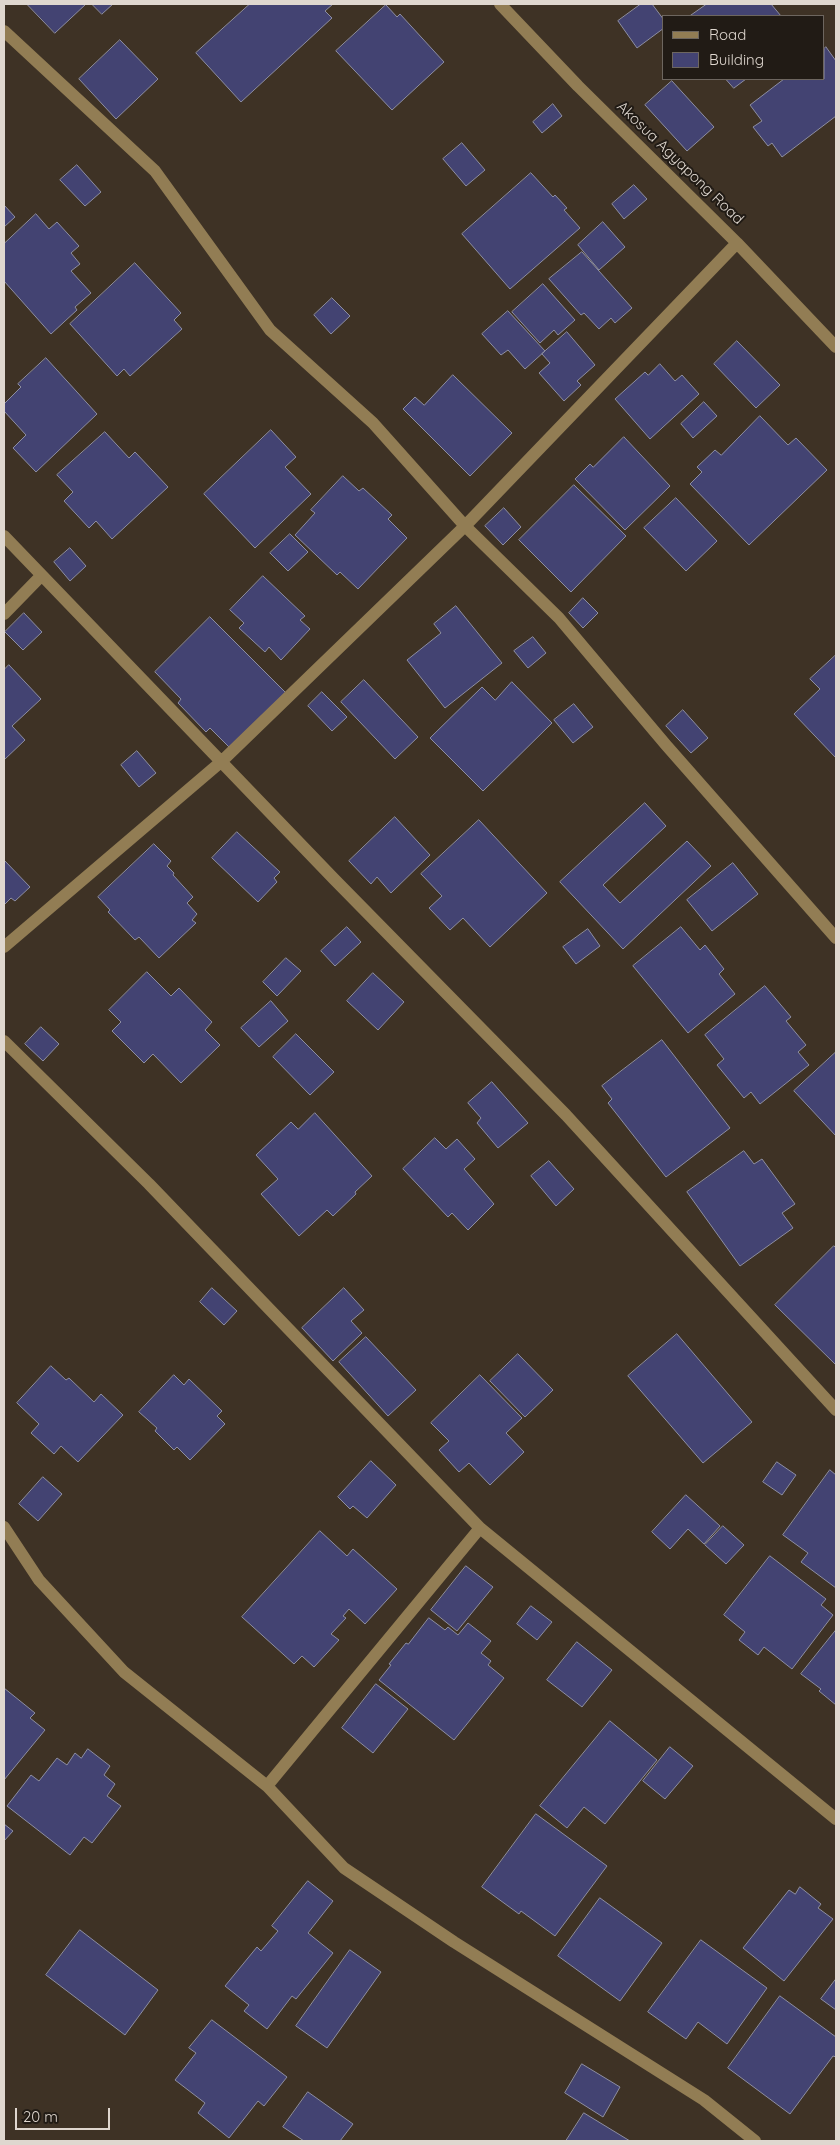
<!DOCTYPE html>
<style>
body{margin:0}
#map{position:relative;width:840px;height:2145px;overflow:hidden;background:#3e3225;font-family:Quicksand,sans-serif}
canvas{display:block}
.frame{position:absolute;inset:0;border:5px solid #dfd7cf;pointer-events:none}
.legend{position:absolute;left:662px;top:15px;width:162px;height:65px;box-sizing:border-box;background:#211b15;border:1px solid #6d665f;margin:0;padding:6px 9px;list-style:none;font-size:15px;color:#dfd7cf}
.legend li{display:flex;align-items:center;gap:10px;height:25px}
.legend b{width:25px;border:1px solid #6d665f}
.scale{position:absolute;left:15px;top:2108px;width:95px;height:22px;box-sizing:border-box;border:2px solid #dfd7cf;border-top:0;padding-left:6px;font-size:15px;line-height:18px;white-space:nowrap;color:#dfd7cf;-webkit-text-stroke:4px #211b15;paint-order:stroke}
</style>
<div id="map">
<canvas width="840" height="2145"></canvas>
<div class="frame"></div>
<ul class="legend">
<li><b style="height:6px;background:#927d54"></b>Road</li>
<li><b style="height:14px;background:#434372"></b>Building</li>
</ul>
<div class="scale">20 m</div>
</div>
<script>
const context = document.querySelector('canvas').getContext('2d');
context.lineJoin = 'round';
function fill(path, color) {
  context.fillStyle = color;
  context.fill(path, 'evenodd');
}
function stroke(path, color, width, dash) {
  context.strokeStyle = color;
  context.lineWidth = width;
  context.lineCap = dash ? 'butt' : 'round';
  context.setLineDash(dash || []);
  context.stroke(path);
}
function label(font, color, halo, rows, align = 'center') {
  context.font = font + ' Quicksand,sans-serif';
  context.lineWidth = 4;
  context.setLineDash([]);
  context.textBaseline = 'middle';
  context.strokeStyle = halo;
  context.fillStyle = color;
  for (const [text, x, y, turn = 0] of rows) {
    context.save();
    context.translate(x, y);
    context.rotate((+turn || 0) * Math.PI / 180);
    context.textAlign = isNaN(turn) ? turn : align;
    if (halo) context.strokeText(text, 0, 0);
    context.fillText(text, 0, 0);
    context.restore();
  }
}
const building = new Path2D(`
 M27 4H86L55 33Z
 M92 4H113L102 14Z
 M250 4H333L325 11 332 18 241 102 196 53Z
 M641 4H652L664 20V28L637 48 618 21Z
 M707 4H771L781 16H690Z
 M386 5 397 17 400 14 444 62 392 110 336 51Z
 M120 40 158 79 116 119 79 79Z
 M826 47 836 61V116L782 157 772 143 768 146 753 127 762 121 750 105 784 79H824V49Z
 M726 79H746L734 88Z
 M672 81 714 127 687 151 645 105Z
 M553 104 562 116 542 133 533 122Z
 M462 143 485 170 466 186 443 159Z
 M77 165 101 192 85 206 60 180Z
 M531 173 553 197 555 195 567 208 564 210 580 228 510 289 462 234Z
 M634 185 647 199 624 219 612 204Z
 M4 205 15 217 4 227Z
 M36 214 49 229 57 222 79 246 71 253 80 264 71 271 91 293 75 307 77 310 51 334 4 281V244Z
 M603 222 625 247 599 270 578 245Z
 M582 252 632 308 615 323 611 318 599 329 584 313 581 315 549 279Z
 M135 263 181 313 174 320 182 329 130 376 124 369 117 376 70 324Z
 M543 284 575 320 558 335 554 330 540 343 512 312Z
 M332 298 350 316 331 334 314 315Z
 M508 311 545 351 525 369 508 350 501 355 482 334Z
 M567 332 595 365 577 381 581 385 564 401 539 373 550 363 542 354Z
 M737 341 780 385 756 408 714 364Z
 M46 358 97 414 36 472 13 448 26 435 4 411V404L21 387 18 384Z
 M660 364 675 381 682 375 699 394 650 439 615 399 645 372 648 375Z
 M453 375 512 433 470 476 403 409 415 397 424 405Z
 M704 402 717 416 693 438 681 424Z
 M760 416 788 445 796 438 827 470 749 545 690 484 702 472 697 467 715 450 721 455Z
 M271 430 296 457 285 467 311 494 255 548 204 494Z
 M105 432 129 458 135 452 168 487 112 539 96 521 89 528 64 501 73 492 57 475Z
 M624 437 670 486 625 530 575 479 590 464 593 467Z
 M343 476 359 491 363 488 392 515 388 519 407 538 358 589 340 572 337 575 295 535 315 513 311 510Z
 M574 485 626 536 571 592 519 540Z
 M676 498 717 541 686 571 644 528Z
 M504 508 521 527 503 545 485 526Z
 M290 534 308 552 288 571 270 553Z
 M70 548 86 566 70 581 54 562Z
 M263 576 305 616 300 620 310 629 281 660 269 647 265 652 239 628 244 623 230 610Z
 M583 598 598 613 583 628 569 613Z
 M456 606 502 663 445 708 407 660 441 633 434 624Z
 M24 613 42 632 23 650 5 632Z
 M210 617 286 693 230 748 210 728 206 732 178 703 181 699 155 672Z
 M533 637 546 653 528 668 514 651Z
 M835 656 836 657V758L794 714 820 689 810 679Z
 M9 665 41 699 12 726 25 740 4 760V670Z
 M364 680 418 737 395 759 341 702Z
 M512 682 552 723 483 791 430 738 482 687 495 700Z
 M322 692 347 717 332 731 308 706Z
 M574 704 593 727 573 743 554 720Z
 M683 710 708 738 691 753 666 726Z
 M137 751 156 773 139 787 121 765Z
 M645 803 666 826 603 885 620 903 687 841 711 866 623 949 560 882Z
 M395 817 430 855 391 893 377 877 371 884 349 861Z
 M479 820 547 893 490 947 463 918 450 930 429 908 442 896 421 874Z
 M237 832 280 872 274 878 277 882 258 902 212 858Z
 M154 844 171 861 167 866 174 873 173 875 193 897 187 903 197 914 192 920 196 923 159 958 139 937 135 940 108 912 110 910 98 897Z
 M4 860 30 887 15 901 11 898 4 905Z
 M733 863 758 894 712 931 687 900Z
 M347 927 361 942 335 966 321 951Z
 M681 927 700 950 705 945 724 969 719 974 735 994 688 1033 633 966Z
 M588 929 600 946 576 964 563 947Z
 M286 958 301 971 277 996 263 982Z
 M147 972 171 996 179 988 212 1022 205 1030 220 1045 181 1083 153 1054 144 1063 112 1031 121 1022 109 1010Z
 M373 973 404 1002 378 1030 347 1001Z
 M765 986 791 1017 786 1021 806 1045 798 1052 809 1065 760 1104 751 1092 744 1098 717 1065 724 1059 705 1035Z
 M271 1001 288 1021 259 1047 241 1028Z
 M41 1027 59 1044 43 1061 25 1044Z
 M296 1034 334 1072 310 1095 273 1057Z
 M662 1040 730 1128 666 1177 608 1103 612 1099 602 1086Z
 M836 1052V1136L794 1091Z
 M492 1082 528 1123 498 1148 477 1123 481 1118 468 1103Z
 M315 1113 372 1176 355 1192 356 1194 333 1216 327 1210 299 1236 261 1194 278 1179 256 1155 291 1122 298 1129Z
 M435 1138 446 1149 457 1139 475 1159 464 1169 494 1204 468 1230 452 1213 448 1217 403 1169Z
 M744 1151 754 1164 762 1159 795 1204 782 1213 793 1228 740 1266 687 1192Z
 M549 1161 574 1189 556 1206 531 1176Z
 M834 1246 836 1248V1365L775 1305Z
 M212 1288 237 1311 224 1325 200 1302Z
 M344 1288 364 1310 351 1321 362 1333 333 1361 302 1328Z
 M677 1334 752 1422 703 1463 628 1376Z
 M366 1337 416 1390 388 1416 339 1362Z
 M518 1354 553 1390 525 1417 490 1381Z
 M51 1366 66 1380 69 1378 94 1402 101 1394 123 1415 78 1462 61 1446 54 1454 31 1433 39 1424 17 1403Z
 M174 1375 184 1385 189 1379 222 1411 217 1416 225 1424 190 1460 177 1447 174 1450 155 1431 157 1428 139 1412Z
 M480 1375 522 1418 506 1433 524 1452 490 1485 469 1463 459 1472 439 1450 449 1441 431 1423Z
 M371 1461 396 1485 367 1518 353 1506 350 1509 338 1497Z
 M777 1462 796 1475 782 1495 763 1482Z
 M830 1470 836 1475V1588L801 1562 808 1553 783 1535Z
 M43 1477 62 1494 38 1521 19 1504Z
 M686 1495 720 1526 704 1544 688 1529 670 1549 652 1532Z
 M723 1526 744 1545 726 1564 705 1545Z
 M320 1531 347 1556 353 1549 397 1589 365 1624 349 1609 343 1616 346 1618 331 1634 339 1640 314 1667 302 1656 294 1664 242 1617Z
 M770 1556 826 1599 821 1605 833 1615 792 1669 764 1647 758 1655 739 1640 745 1632 724 1615Z
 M466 1566 493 1587 457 1631 431 1610Z
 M531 1606 552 1622 537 1640 517 1624Z
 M429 1618 445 1630 448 1627 458 1635 468 1623 491 1641 481 1653 491 1661 488 1665 504 1678 454 1740 379 1680 391 1665 389 1664 406 1643 408 1644Z
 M836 1630V1705L819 1691 821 1689 801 1674Z
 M577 1642 612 1670 582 1707 547 1680Z
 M376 1684 408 1709 373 1753 342 1728Z
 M4 1688 35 1713 30 1718 45 1730 4 1780Z
 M610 1721 657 1760 605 1824 584 1807 567 1828 540 1806Z
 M670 1747 693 1766 665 1799 643 1781Z
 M88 1749 110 1766 104 1775 115 1784 107 1796 121 1806 92 1843 84 1837 70 1855 7 1806 31 1775 39 1781 57 1758 67 1765 75 1753 81 1758Z
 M536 1814 607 1866 555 1936 521 1911 519 1914 482 1887Z
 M4 1824 13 1831 4 1841Z
 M308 1881 333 1901 308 1933 333 1953 296 1999 292 1996 267 2029 244 2011 249 2005 225 1986 257 1947 261 1951 278 1931 272 1926Z
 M800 1887 821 1904 818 1908 833 1919 784 1981 743 1948 789 1890 795 1894Z
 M600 1898 662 1943 620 2001 558 1956Z
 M80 1930 158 1990 125 2035 46 1975Z
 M701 1940 767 1988 727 2044 698 2022 686 2039 648 2012Z
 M350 1950 381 1972 327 2048 296 2026Z
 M836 1979V2010L821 1999Z
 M780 1996 836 2037V2057L833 2056 790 2114 728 2068Z
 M212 2020 287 2077 264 2106 258 2101 229 2138 198 2113 205 2103 175 2080 196 2053 189 2048Z
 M582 2064 620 2087 603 2117 565 2093Z
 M308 2092 353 2124 340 2141H304L283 2127Z
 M584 2113 630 2141H566Z`);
fill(building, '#434372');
stroke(building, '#8d8ea1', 1);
stroke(new Path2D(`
 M500 4 578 86 737 243 836 347
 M4 31 155 171 270 330 373 423 465 526 559 618 666 745 836 938
 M4 536 334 879 566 1115 836 1410
 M4 614 41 576
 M4 947 222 761 465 526 737 243
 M4 1041 149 1184 480 1528 836 1819
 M4 1527 39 1580 124 1672 267 1786
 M480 1528 267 1786 344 1868 454 1942 704 2100 755 2141`), '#927d54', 12);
label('15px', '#dfd7cf', '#211b15', [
 ["Akosua Agyapong Road",680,163,44]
]);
</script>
